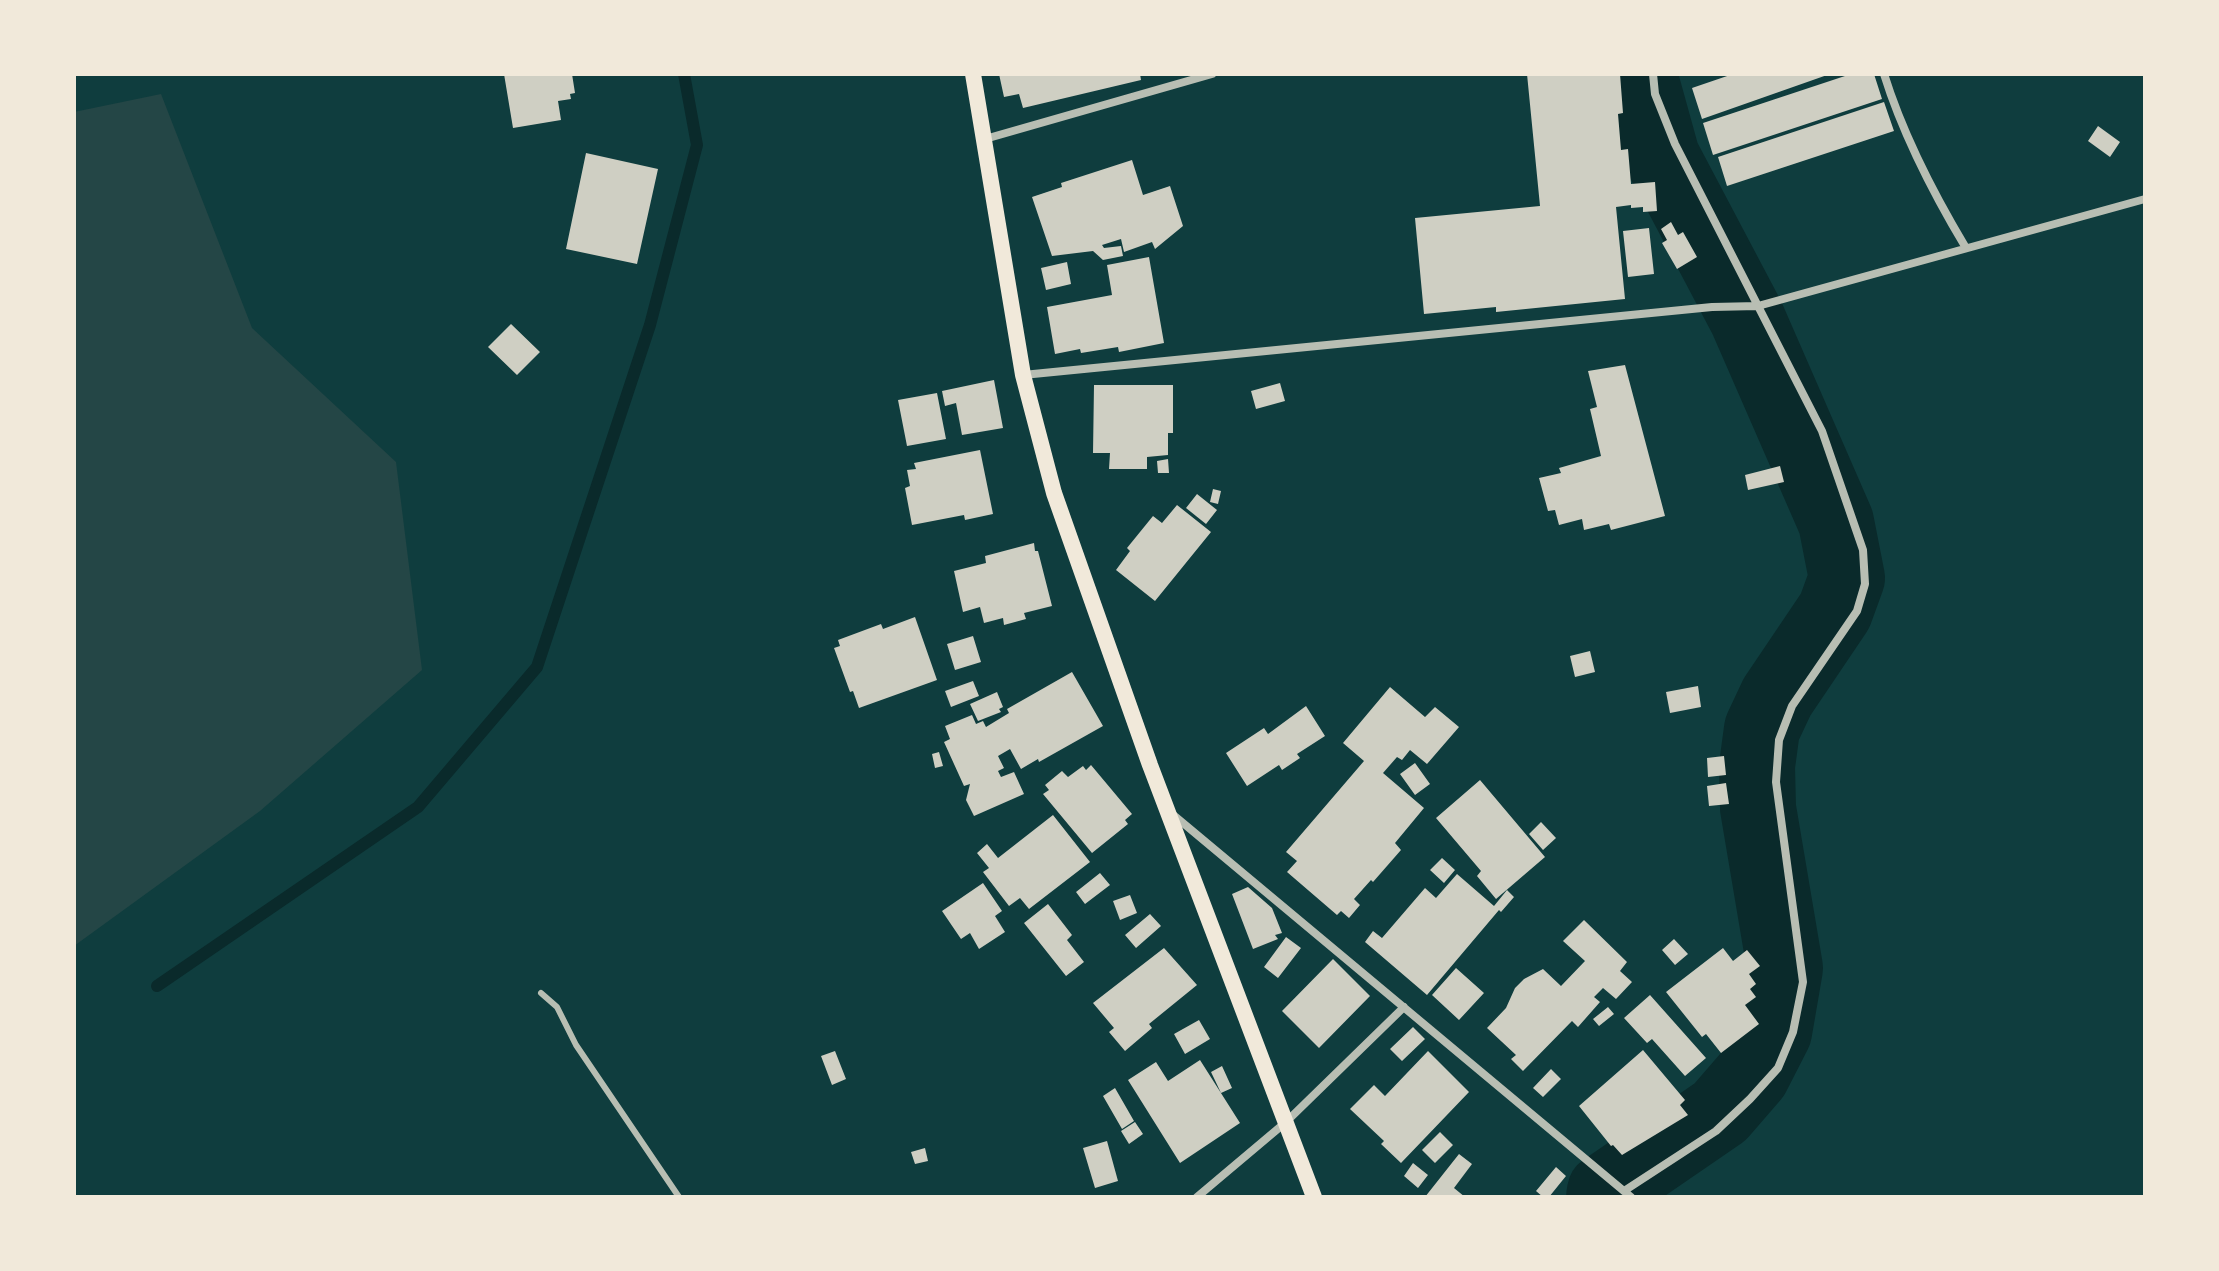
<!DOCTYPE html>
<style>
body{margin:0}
#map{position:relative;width:2219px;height:1271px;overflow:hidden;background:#0f3d3e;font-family:Figtree,sans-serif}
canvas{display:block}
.frame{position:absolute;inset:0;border:76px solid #f1e9da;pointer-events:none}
</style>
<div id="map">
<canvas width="2219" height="1271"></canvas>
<div class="frame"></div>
</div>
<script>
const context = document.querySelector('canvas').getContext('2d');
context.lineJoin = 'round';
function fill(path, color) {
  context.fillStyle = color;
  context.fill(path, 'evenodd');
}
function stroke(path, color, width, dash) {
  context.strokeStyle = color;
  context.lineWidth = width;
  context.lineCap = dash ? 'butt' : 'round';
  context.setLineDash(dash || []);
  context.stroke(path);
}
fill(new Path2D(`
 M161 94 252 328 396 462 422 670 260 811 74 946V112Z`), '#244646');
stroke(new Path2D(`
 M157 986 418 807 537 667 650 325 697 145 684 74`), '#0a2a2b', 12);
stroke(new Path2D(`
 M1604 1197 1605 1191 1720 1112 1752 1075 1774 1032 1785 968 1758 808 1757 766 1762 729 1777 697 1835 611 1847 578 1836 522 1747 318 1662 157 1639 74`), '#0a2a2b', 76);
fill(new Path2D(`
 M504 74H572L575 93 570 94 571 99 558 101 561 120 513 128Z
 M999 74H1140L1141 80 1023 108 1019 94 1004 97Z
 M1527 74H1620L1623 113 1618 114 1621 150 1628 149 1631 184 1655 182 1657 211 1643 212V207L1631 208V205L1616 207 1625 299 1496 312V307L1424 314 1415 218 1540 206Z
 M1733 74H1830L1702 119 1692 88Z
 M1851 74H1874L1882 99 1713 155 1703 123Z
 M1884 102 1894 131 1727 186 1718 157Z
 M2098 126 2120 142 2110 157 2088 141Z
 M586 153 658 169 637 264 566 249Z
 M1132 160 1143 195 1170 186 1183 226 1155 249 1152 242 1124 252 1121 239 1102 245 1104 248 1121 246 1123 256 1103 260 1093 251 1052 256 1032 197 1062 187 1061 183Z
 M1671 222 1678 235 1683 232 1697 257 1677 269 1662 243 1667 240 1661 229Z
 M1649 228 1654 274 1628 277 1623 231Z
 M1149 257 1164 343 1119 352 1118 347 1081 353 1080 349 1055 354 1047 307 1112 295 1107 265Z
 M1067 262 1071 284 1046 290 1041 268Z
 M511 324 540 352 517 375 488 347Z
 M1625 365 1665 516 1611 530 1609 524 1584 530 1582 519 1559 525 1555 510 1548 511 1539 478 1561 473 1559 468 1601 456 1590 409 1597 407 1588 371Z
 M994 380 1003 428 962 435 956 403 945 406 942 391Z
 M1280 383 1285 401 1256 409 1251 391Z
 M1094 385H1173V433H1168V455L1147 457V469H1109L1110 453H1093Z
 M937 393 946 439 907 446 898 400Z
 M980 450 993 514 965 520 964 515 912 525 905 488 910 486 907 470 916 469 914 463Z
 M1168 459 1169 473H1158L1157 461Z
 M1780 466 1784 482 1748 490 1745 475Z
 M1213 489 1221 491 1218 504 1210 502Z
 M1197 494 1217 510 1206 524 1186 508Z
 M1177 505 1211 532 1155 601 1116 570 1130 551 1127 548 1153 516 1162 523Z
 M1034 543 1035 551H1038L1052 606 1024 613 1026 619 1004 625 1003 618 984 623 980 607 963 612 954 571 986 563 985 556Z
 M915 617 937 680 859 708 853 691 850 692 834 648 840 646 838 640 881 624 883 629Z
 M973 636 981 662 955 670 947 644Z
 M1590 651 1595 672 1575 677 1570 656Z
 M1072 672 1103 726 1039 762 1038 759 1021 769 1010 749 998 756 1004 768 998 771 1001 777 1014 772 1024 794 974 816 966 800 970 784 964 786 944 742 950 739 945 726 972 715 976 724 983 721 986 727 1009 713 1007 709Z
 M973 681 979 696 951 707 945 691Z
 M1698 686 1701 707 1670 713 1666 692Z
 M1390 687 1425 717 1435 707 1459 727 1427 764 1410 750 1402 760 1397 757 1383 773 1424 808 1395 843 1401 850 1373 882 1371 880 1354 899 1360 905 1349 918 1341 911 1337 915 1287 872 1297 861 1286 852 1364 761 1343 743Z
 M997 692 1003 707 999 709 1001 712 978 721 970 704Z
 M1306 706 1325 736 1297 754 1300 758 1282 770 1279 765 1247 786 1226 753 1264 728 1268 734Z
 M939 752 943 766 935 768 932 754Z
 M1724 756 1726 775 1708 777 1707 758Z
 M1415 763 1430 784 1415 795 1400 774Z
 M1091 765 1132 814 1125 820 1128 824 1092 853 1043 794 1049 790 1045 785 1062 771 1068 777 1083 766 1086 770Z
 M1480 780 1545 857 1496 899 1477 876 1481 871 1436 818Z
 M1726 783 1729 804 1709 806 1707 786Z
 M1053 815 1090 862 1029 909 1020 898 1009 906 983 872 989 868 977 853 987 844 998 858Z
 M1541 822 1556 838 1543 850 1529 834Z
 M1442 858 1455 870 1444 883 1430 870Z
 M1100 873 1110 885 1085 904 1076 892Z
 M1457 874 1494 906 1507 890 1514 897 1501 912 1499 910 1427 995 1365 942 1373 931 1382 938 1425 888 1436 898Z
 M983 883 1002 911 995 916 1005 932 979 949 970 933 961 939 942 911Z
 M1248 887 1272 908 1282 933 1275 935 1278 939 1253 949 1232 894Z
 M1130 895 1137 913 1120 920 1113 901Z
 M1048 904 1072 935 1067 940 1084 962 1066 976 1024 923Z
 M1150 914 1161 926 1136 948 1125 935Z
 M1584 920 1627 962 1620 971 1632 982 1616 999 1603 988 1594 997 1600 1002 1578 1027 1572 1021 1523 1071 1511 1059 1516 1055 1487 1028 1506 1008 1515 988 1524 979 1543 969 1561 986 1585 961 1563 941Z
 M1286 937 1301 948 1278 978 1264 967Z
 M1674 939 1688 954 1675 965 1662 950Z
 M1164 948 1197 985 1149 1024 1152 1028 1125 1051 1109 1032 1114 1028 1093 1003Z
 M1723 948 1733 961 1747 950 1760 966 1749 974 1756 984 1750 989 1756 997 1745 1005 1759 1024 1721 1053 1706 1034 1702 1037 1666 992Z
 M1333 959 1370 996 1319 1048 1282 1011Z
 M1456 968 1484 993 1459 1020 1432 995Z
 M1650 995 1706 1058 1685 1076 1652 1039 1647 1043 1624 1018Z
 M1608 1007 1614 1014 1599 1026 1593 1019Z
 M1199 1020 1210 1039 1185 1054 1174 1034Z
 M1413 1027 1425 1039 1402 1061 1390 1049Z
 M1643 1050 1685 1100 1680 1105 1688 1115 1622 1155 1613 1145 1611 1146 1579 1106Z
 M835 1051 846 1079 832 1085 821 1056Z
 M1428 1051 1469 1092 1401 1163 1381 1144 1384 1141 1350 1109 1374 1085 1385 1096Z
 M1200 1060 1240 1123 1180 1163 1128 1080 1156 1062 1168 1081Z
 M1222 1066 1232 1088 1221 1093 1211 1072Z
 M1551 1069 1561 1079 1543 1097 1533 1088Z
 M1115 1088 1134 1121 1122 1129 1103 1096Z
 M1135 1122 1143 1134 1129 1144 1121 1131Z
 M1440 1132 1453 1145 1435 1163 1422 1150Z
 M1107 1141 1118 1181 1095 1188 1083 1148Z
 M925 1148 928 1161 915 1164 911 1152Z
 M1459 1154 1472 1164 1454 1188 1465 1197H1425Z
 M1413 1163 1428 1175 1418 1188 1404 1176Z
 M1556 1167 1566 1176 1549 1197H1543L1536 1191Z`), '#cfcfc3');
stroke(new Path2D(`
 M541 993 557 1007 576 1045 679 1197`), '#b8beb3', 6);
stroke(new Path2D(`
 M1884 74C1903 135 1933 193 1966 248
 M985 139 1212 74
 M1023 375 1712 307 1758 306 2145 199
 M1171 813 1631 1197
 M1624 1191 1716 1131 1750 1099 1778 1068 1793 1032 1803 982 1776 782 1779 740 1792 706 1857 611 1865 584 1863 550 1822 431 1675 144 1655 94 1653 74
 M1197 1197 1286 1122 1404 1007`), '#b8beb3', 8);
stroke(new Path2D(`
 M973 74 1023 375 1054 493 1150 765 1314 1197`), '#f1e9da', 16);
</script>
